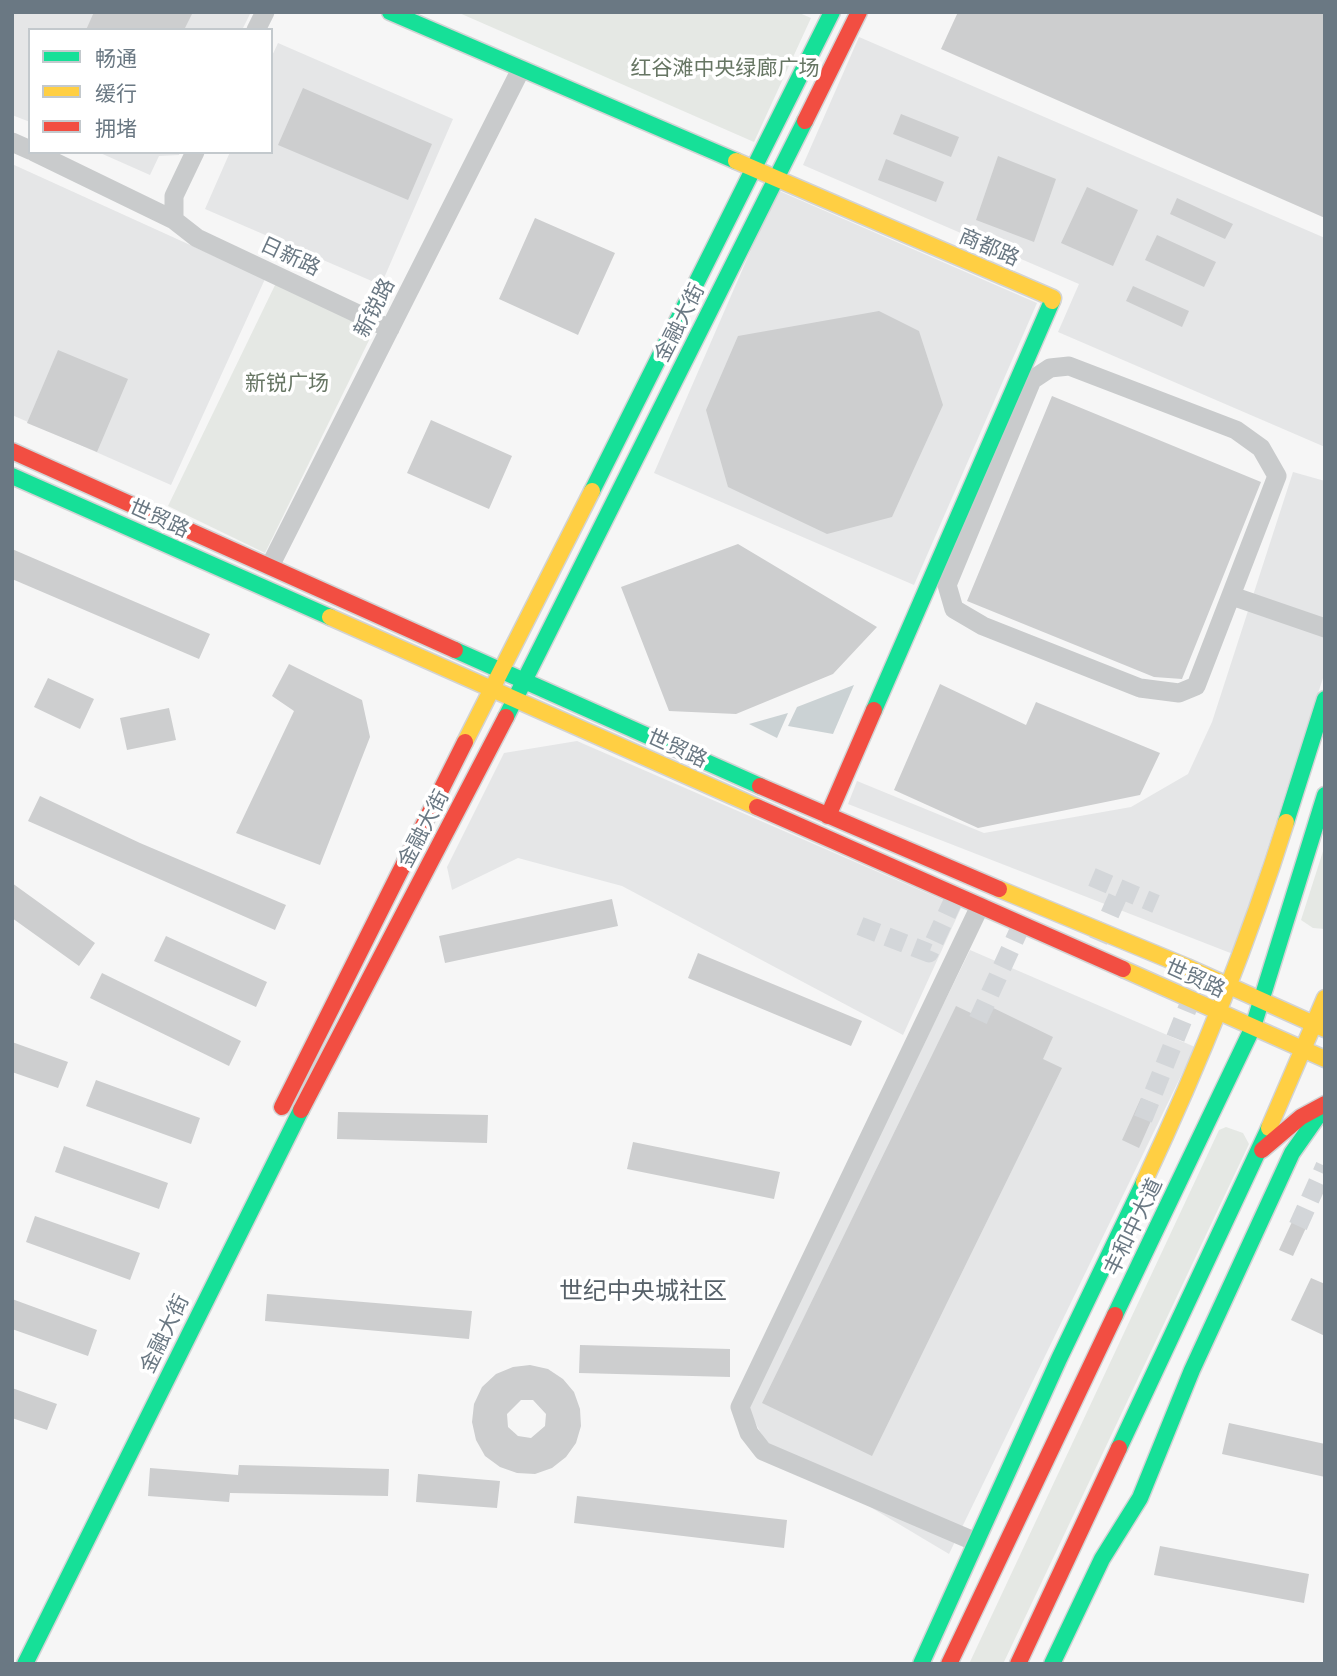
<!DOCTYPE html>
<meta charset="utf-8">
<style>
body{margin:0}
#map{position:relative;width:1337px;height:1676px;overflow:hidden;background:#f6f6f6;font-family:Cabin,"Noto Sans SC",sans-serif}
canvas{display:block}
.frame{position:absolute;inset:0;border:14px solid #6a7883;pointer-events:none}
.legend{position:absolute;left:28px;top:28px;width:245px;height:126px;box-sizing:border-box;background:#fff;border:2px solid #c3c9cd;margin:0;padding:9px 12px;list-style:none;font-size:21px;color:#6a7883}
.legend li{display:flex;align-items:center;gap:14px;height:35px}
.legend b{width:35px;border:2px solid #c3c9cd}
</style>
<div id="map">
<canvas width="1337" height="1676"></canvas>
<div class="frame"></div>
<ul class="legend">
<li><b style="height:9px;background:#16e098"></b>畅通</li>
<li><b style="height:9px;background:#ffcf43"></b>缓行</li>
<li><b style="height:9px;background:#f24e42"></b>拥堵</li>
</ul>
</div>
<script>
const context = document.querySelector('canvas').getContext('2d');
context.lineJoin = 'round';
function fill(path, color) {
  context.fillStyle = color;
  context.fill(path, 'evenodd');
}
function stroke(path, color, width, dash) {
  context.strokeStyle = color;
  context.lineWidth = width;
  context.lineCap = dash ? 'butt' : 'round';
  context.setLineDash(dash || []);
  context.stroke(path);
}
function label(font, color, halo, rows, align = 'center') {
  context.font = font + ' Cabin,"Noto Sans SC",sans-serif';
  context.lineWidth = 7;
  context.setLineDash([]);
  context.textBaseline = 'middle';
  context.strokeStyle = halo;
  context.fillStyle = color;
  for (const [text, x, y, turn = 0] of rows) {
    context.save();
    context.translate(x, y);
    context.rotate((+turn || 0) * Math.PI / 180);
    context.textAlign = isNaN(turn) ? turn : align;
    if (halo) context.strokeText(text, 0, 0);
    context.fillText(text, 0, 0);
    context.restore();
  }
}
fill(new Path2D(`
 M12 12H251L242 30H30V122L12 115Z
 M859 37 1325 238V447L1058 332 1079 284 803 165Z
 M278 43 453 119 381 285 205 209 230 152H271V58Z
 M98 152H180L179 155 159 156 150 175Z
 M12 164 265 279 171 485 12 415Z
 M777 190 1037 303 914 585 654 473Z
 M1293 472 1325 481V672L1233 954 848 804 857 781 984 833 1131 807 1188 774 1212 722Z
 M577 741 961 908 903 1035 622 886 518 858 452 890 447 867 504 753Z
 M970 950 1195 1047 949 1554 768 1446 746 1406Z`), '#e5e6e7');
fill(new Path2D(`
 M457 12H797L811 18 754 142Z
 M277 281 375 328 265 553 168 506Z
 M1325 845V929L1313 928 1301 920Z
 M1226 1127 1243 1133 1249 1144 1003 1664H969L1219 1130Z`), '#e5e8e4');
fill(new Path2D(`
 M854 685 833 734 788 726 797 707Z
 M788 713 777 738 749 724Z`), '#cbd2d4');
fill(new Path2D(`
 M94 12H193L184 30H86Z
 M958 12H1325V218L941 49Z
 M303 88 432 144 408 200 278 145Z
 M901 114 959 137 951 157 893 134Z
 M998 156 1056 179 1034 242 976 220Z
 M886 159 944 182 936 202 878 180Z
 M1087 187 1138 210 1113 266 1061 243Z
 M1177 198 1233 224 1225 239 1170 214Z
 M535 218 615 253 578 335 499 299Z
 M1157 235 1216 262 1204 287 1145 260Z
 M1133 286 1189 311 1182 327 1126 301Z
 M879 311 919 331 943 405 892 517 827 534 728 487 706 410 738 336Z
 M58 350 128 379 97 452 27 423Z
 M1052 396 1261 482 1182 679 1154 677 967 601Z
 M431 420 512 456 489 509 407 473Z
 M738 544 877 627 833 674 736 714 669 711 621 587Z
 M12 549 210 634 199 659 12 579Z
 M289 664 362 700 370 737 320 865 236 833 294 711 272 696Z
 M48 678 94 699 80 729 34 707Z
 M940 684 1026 725 1036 702 1160 753 1140 795 978 828 894 790Z
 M169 708 176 740 127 750 120 718Z
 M40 796 140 843 286 905 275 930 28 821Z
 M12 883 95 943 79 966 12 918Z
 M612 899 618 926 445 963 439 936Z
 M166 936 267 982 256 1007 154 961Z
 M698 953 862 1021 851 1046 688 978Z
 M102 973 241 1041 229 1066 90 998Z
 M979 1001 1053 1037 1043 1059 1062 1068 872 1456 762 1403 956 1006 973 1014Z
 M12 1042 68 1062 58 1088 12 1072Z
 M96 1080 200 1118 191 1144 86 1106Z
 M1141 1098 1158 1105 1139 1148 1122 1140Z
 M338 1112 488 1115 487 1143 337 1139Z
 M633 1142 780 1172 774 1199 627 1169Z
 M64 1146 168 1183 159 1209 55 1172Z
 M1297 1211 1311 1217 1293 1256 1279 1250Z
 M35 1216 140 1253 130 1280 26 1242Z
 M1311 1278 1325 1284V1336L1291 1320Z
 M267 1294 472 1311 469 1339 265 1321Z
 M12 1299 97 1330 88 1356 12 1329Z
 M580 1345 730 1349V1377L579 1373Z
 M530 1365 548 1369 563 1379 574 1392 580 1409 581 1426 576 1443 566 1457 552 1468 535 1474 517 1473 500 1467 485 1456 476 1440 472 1422 474 1404 482 1387 496 1374 513 1367ZM521 1400H533L546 1414 545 1426 531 1438 518 1436 508 1427 507 1414Z
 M12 1388 57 1404 47 1430 12 1418Z
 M1229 1423 1325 1444V1477L1222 1454Z
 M239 1465 389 1469 388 1496 230 1493 229 1502 148 1496 150 1468 238 1475Z
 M418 1474 500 1481 497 1508 416 1502Z
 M577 1496 787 1520 784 1548 574 1523Z
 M1160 1546 1309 1574 1304 1603 1154 1575Z`), '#cdcecf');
stroke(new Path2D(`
 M1092 877 1156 904
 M860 926 929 953 959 888
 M1098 941 1121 889
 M978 1020 1025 917
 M1143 1119 1194 992
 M1298 1226 1325 1166`), '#d3d6d9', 19, [19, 10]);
const fast = new Path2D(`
 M390 12 736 161
 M12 476 330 617
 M592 491 832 12
 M455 650 760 786
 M874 710 1052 301
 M506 717 805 121
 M1286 822 1325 699
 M1115 1315 1253 1027 1325 795
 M1119 1448 1269 1128
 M25 1664 301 1110
 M921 1664 1059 1359 1144 1182
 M1052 1664 1102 1559 1140 1498 1192 1370 1292 1153 1325 1106`);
const slow = new Path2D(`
 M736 161 1053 298 1052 301
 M330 617 757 807
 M465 742 592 491
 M999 889 1187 967 1325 1029
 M1123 969 1325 1059
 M1269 1128 1325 998
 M1144 1182C1199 1065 1247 946 1286 822`);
const jam = new Path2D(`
 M805 121 859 12
 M12 451 455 650
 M760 786 999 889
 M757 807 1123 969
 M828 816 874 710
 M282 1107 465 742
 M301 1110 506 717
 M1262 1150 1301 1117 1325 1104
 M949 1664 1115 1315
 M1018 1664 1119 1448`);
stroke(fast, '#d2d3d4', 19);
stroke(slow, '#d2d3d4', 19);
stroke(jam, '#d2d3d4', 19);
stroke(new Path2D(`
 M256 30 265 12
 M12 142 30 150
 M34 152 174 220
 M195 152 174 196V220L197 238 390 329
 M1069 366 1236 430 1261 448 1277 476 1196 686 1179 693 1140 688 983 626 954 609 947 585 1032 380 1050 368Z
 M270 566 520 71
 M1232 596 1325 628
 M976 1542 763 1451 749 1433 740 1407 980 906`), '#c9cbcc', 19);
stroke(fast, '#16e098', 16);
stroke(slow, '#ffcf43', 16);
stroke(jam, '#f24e42', 16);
label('21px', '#677664', '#fff', [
 ["红谷滩中央绿廊广场",725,69],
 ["新锐广场",287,384]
]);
label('21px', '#6a7883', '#fff', [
 ["商都路",989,248,23],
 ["日新路",290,257,25],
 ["新锐路",375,308,-63],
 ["金融大街",680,323,-63],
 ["世贸路",159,519,24],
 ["世贸路",677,749,24],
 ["金融大街",424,829,-62],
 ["世贸路",1195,979,24],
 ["丰和中大道",1134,1227,-64],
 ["金融大街",165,1334,-64]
]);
label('24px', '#576169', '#fff', [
 ["世纪中央城社区",643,1292]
]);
</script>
